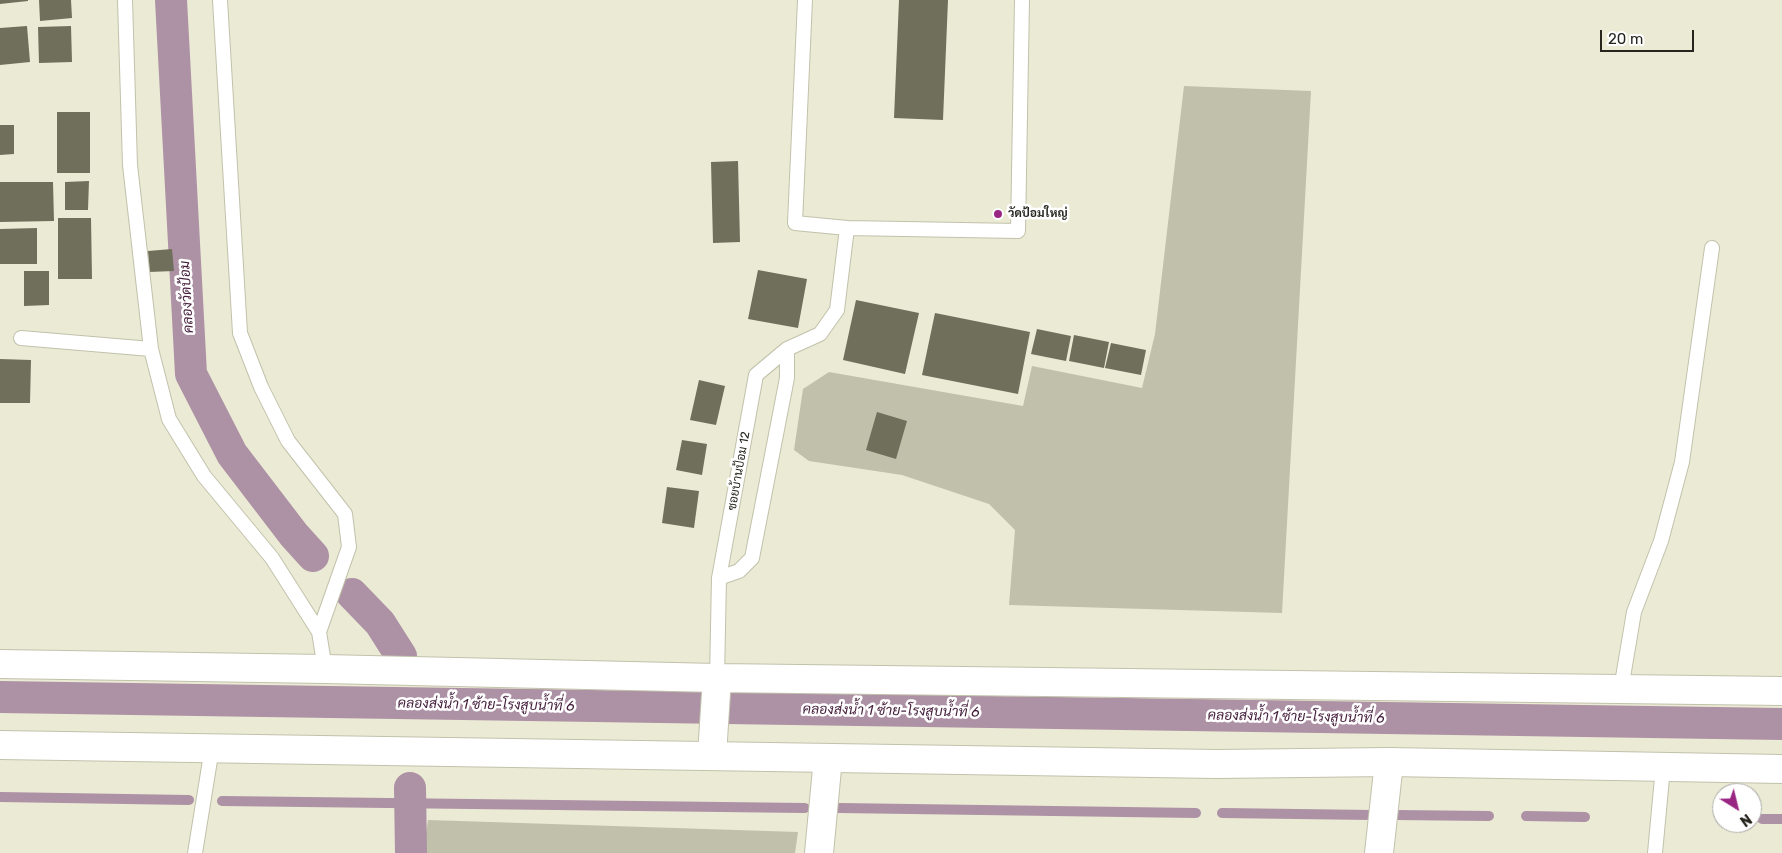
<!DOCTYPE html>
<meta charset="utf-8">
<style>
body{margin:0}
#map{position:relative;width:1782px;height:853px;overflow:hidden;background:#ebead4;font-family:Rubik,sans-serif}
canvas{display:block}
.north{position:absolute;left:1712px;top:783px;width:50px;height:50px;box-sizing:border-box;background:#fff;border:1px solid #a8a8a5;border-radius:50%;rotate:144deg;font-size:14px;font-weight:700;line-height:20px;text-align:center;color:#26261e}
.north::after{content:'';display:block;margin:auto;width:18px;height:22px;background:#992683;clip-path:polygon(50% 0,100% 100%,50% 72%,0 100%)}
.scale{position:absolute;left:1600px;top:30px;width:94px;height:22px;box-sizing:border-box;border:2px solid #26261e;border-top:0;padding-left:6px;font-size:15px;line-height:18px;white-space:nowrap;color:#26261e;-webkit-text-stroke:4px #fff;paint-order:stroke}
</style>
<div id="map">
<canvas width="1782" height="853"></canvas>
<div class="north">N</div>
<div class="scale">20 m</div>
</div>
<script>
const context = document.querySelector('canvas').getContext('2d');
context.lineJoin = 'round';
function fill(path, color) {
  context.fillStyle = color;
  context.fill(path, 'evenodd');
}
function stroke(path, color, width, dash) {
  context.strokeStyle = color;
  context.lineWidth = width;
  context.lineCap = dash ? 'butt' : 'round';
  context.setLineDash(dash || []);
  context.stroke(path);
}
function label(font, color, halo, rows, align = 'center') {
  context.font = font + ' Rubik,Sarabun,sans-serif';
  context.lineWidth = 5;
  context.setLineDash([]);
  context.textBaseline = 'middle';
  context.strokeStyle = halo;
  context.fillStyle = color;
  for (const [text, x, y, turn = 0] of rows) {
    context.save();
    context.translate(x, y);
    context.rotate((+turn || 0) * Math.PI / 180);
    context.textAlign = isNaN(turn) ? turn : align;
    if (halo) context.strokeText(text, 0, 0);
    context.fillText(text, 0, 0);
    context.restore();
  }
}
fill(new Path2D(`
 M1184 86 1311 91 1282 613 1009 605 1015 530 989 504 902 475 809 461 794 450 803 389 829 372 1023 406 1032 366 1142 388 1155 334Z
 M428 820 798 832 795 853H423Z`), '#c1c0ab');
stroke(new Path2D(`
 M0 797 189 800
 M222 801 805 808
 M839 808 1196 813
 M1222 813 1371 815
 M1396 815 1489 816
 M1526 816 1585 817
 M1762 819H1782`), '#ad91a5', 10);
stroke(new Path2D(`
 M171 0 191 374 232 454 294 535 313 556
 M352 594 380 623 401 656
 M0 697 1782 724
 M410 788 411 853`), '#ad91a5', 32);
fill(new Path2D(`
 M0 0H28V1L0 4Z
 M39 0H71L72 18 40 21Z
 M899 0H948L943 120 894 118Z
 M27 26 30 62 0 65V28Z
 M71 26 72 62 39 63 38 27Z
 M57 112H90V173H57Z
 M0 125H14V154L0 155Z
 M738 161 740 242 713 243 711 162Z
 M89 181 88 210H65V182Z
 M0 182H53L54 221 0 222Z
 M58 218H91L92 279H58Z
 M37 228V264H0V229Z
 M172 249 174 271 149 272 148 251Z
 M758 270 807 279 798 328 748 319Z
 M24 271H49V305L24 306Z
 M856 300 919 313 905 374 843 360Z
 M935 313 1030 332 1018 394 922 375Z
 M1037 329 1071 336 1066 361 1031 354Z
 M1074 335 1109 342 1104 368 1069 361Z
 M1111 343 1146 350 1141 375 1105 368Z
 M0 359 31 360 30 403H0Z
 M699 380 725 386 716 425 690 420Z
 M877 412 907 421 896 459 866 450Z
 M682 440 707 444 702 475 676 470Z
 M667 487 699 491 694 528 662 523Z`), '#706f5c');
const lane = new Path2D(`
 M125 0 130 165 151 349 169 419 204 476 272 558 319 632 325 669
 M220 0 240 333 261 387 288 441 345 514 349 547 319 632
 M805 0 795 223 847 228 1018 231 1022 0
 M21 338 151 349
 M719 578 739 571 752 558 787 378V349
 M717 678 719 578 756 375 787 349 820 334 837 310 847 228
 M1621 689 1634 612 1661 541 1682 462 1712 248
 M195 853 212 748
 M1655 853 1663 767`);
const street = new Path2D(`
 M0 664 325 669 717 678 1782 691
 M712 755 717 678
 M819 853 828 758
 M1379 853 1389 762`);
const secondary = new Path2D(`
 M0 745 1217 764 1389 762 1782 769`);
stroke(lane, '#c2c2ac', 16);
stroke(street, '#c2c2ac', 30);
stroke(secondary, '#c2c2ac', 30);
stroke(lane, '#fff', 14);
stroke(street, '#fff', 28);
stroke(secondary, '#fff', 28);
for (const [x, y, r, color] of [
 [998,214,5,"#992683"]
]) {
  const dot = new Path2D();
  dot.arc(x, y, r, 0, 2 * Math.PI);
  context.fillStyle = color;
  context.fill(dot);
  stroke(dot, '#fff', 2);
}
label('bold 12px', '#26261e', '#fff', [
 ["วัดป้อมใหญ่",1008,214]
], 'left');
label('12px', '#26261e', '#fff', [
 ["ซอยบ้านป้อม 12",739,471,-80]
]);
label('italic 14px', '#441e3b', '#fff', [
 ["คลองวัดป้อม",187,297,-93],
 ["คลองส่งน้ำ 1 ซ้าย-โรงสูบน้ำที่ 6",486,705,1],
 ["คลองส่งน้ำ 1 ซ้าย-โรงสูบน้ำที่ 6",891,711,1],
 ["คลองส่งน้ำ 1 ซ้าย-โรงสูบน้ำที่ 6",1296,717,1]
]);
</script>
